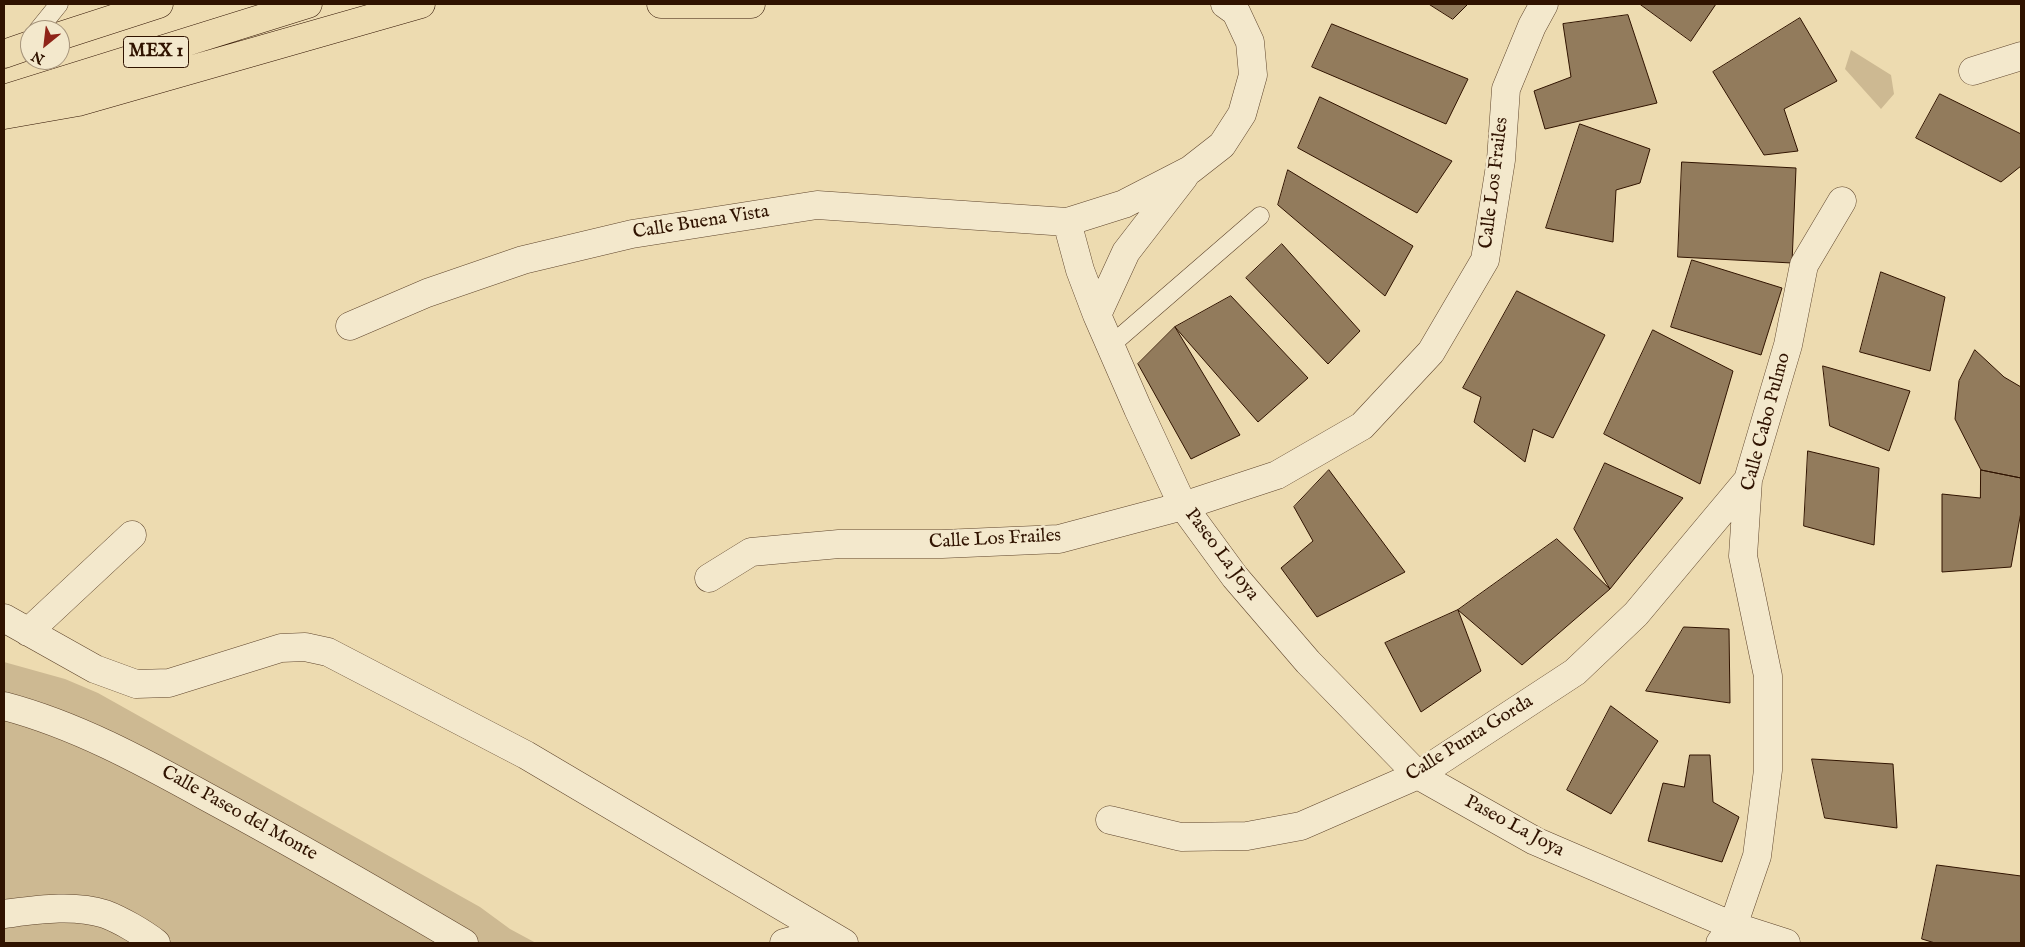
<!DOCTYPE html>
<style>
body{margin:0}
#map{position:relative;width:2025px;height:947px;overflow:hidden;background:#eddbb0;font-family:"IM FELL English",serif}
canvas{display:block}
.frame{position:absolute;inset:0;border:5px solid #301300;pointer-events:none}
.north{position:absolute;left:20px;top:20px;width:50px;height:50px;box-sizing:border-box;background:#f3e8cc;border:1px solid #a5937a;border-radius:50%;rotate:209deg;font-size:14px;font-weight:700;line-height:20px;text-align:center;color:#301300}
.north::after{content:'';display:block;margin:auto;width:18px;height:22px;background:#8f2418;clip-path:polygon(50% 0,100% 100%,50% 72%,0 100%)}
</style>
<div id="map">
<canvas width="2025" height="947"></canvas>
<div class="frame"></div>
<div class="north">N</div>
</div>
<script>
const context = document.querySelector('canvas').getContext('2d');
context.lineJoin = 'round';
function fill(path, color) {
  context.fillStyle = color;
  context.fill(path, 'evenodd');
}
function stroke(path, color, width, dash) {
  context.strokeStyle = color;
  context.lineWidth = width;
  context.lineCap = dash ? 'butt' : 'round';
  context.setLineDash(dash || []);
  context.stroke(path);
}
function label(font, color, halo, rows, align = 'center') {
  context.font = font + ' "IM FELL English",serif';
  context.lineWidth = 5;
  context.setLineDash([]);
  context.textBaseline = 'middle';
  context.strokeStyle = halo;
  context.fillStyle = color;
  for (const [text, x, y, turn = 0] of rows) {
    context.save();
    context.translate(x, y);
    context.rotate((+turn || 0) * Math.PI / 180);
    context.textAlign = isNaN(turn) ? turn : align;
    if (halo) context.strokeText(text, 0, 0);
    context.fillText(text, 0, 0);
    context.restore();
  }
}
fill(new Path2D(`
 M1851 50 1891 75 1894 94 1881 109 1845 69Z
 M4 662 65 679 98 693 480 907 510 929 536 943H4Z`), '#cdb992');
const building = new Path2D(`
 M1429 4H1468L1453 19Z
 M1640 4H1716L1691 41Z
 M1628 15 1657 103 1545 129 1534 91 1571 77 1563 24Z
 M1800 18 1837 81 1784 109 1798 151 1764 155 1713 72Z
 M1332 24 1468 79 1446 124 1312 67Z
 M1940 94 2021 134V166L2001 182 1916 138Z
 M1320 97 1452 161 1417 213 1298 148Z
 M1580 124 1650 149 1640 183 1616 190 1613 242 1546 228Z
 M1682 162 1796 168 1792 263 1678 257Z
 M1288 170 1413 246 1385 296 1278 205Z
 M1282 244 1360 331 1328 364 1246 278Z
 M1692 260 1782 288 1761 355 1671 327Z
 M1881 272 1945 297 1930 371 1860 352Z
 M1517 291 1605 335 1553 438 1533 429 1525 462 1474 422 1481 397 1463 388Z
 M1231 296 1308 378 1258 422 1175 327Z
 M1175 327 1240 435 1191 459 1138 364Z
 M1653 330 1733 371 1700 484 1604 434Z
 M1975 350 2004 377 2021 387V478L1981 470 1955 419 1959 381Z
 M1823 366 1910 391 1889 451 1830 426Z
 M1808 451 1879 468 1874 545 1804 526Z
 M1605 463 1683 498 1610 589 1574 529Z
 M1329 470 1405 572 1317 617 1281 568 1313 541 1294 507Z
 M1981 470 2021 478V512L2011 567 1942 572V494L1980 498Z
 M1557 539 1610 589 1522 665 1458 610Z
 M1458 610 1481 671 1421 712 1385 643Z
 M1684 627 1729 629 1730 703 1646 691Z
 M1611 706 1658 741 1611 814 1567 790Z
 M1690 755H1710L1713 802 1739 817 1722 862 1648 841 1663 783 1684 787Z
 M1812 759 1893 764 1897 828 1825 818Z
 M1937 865 2021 876V943H1935L1922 939Z`);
fill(building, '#927b5c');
stroke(building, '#301300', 1);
const lane = new Path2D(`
 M38 30 59 4
 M1111 345 1260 216`);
const street = new Path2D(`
 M1225 4 1236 12 1250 42 1253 75 1242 114 1222 145 1190 170 1124 204 1067 222 1080 270 1097 315 1138 409 1183 506 1235 577 1308 662 1418 775 1535 841 1733 926 1786 943
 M1973 71 2021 56
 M1097 315 1126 252 1184 177
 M350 326 427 293 523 260 632 234 817 205 1067 222
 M709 578 751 552 839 544H942L1059 539 1183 506 1277 475 1362 426 1431 352 1485 260 1501 160 1506 89 1532 26 1544 4
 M4 618 95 669 136 684 169 683 281 648 305 647 328 652 526 755 844 943
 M28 632 132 535
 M4 706C76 725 142 761 207 797 294 844 379 893 464 943
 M1110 820 1181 837 1247 836 1301 826 1418 775 1575 672 1636 614 1748 480
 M4 914C36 910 73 904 105 914 121 920 143 933 156 943
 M784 943 824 932
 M1720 943 1733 926 1757 856 1768 770V676L1743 556 1748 480 1788 345 1804 265 1842 201`);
const highway = new Path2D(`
 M661 4H751
 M60 36 159 4
 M4 54 30 45
 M4 99 308 4
 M4 115 78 102 421 4`);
stroke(lane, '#5f452c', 19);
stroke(street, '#5f452c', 29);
stroke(highway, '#301300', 29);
stroke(lane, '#f3e8cc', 18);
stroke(street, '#f3e8cc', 28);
stroke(highway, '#eddbb0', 28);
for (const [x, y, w] of [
 [156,52,65]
]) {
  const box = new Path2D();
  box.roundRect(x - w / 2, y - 15.5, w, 31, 4);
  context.fillStyle = '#f3e8cc';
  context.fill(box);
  stroke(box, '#301300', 1);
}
label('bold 18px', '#301300', null, [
 ["MEX 1",156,52]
]);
label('19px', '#301300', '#f3e8cc', [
 ["Calle Los Frailes",1495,183,-83],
 ["Calle Buena Vista",701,223,-9],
 ["Calle Cabo Pulmo",1767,422,-75],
 ["Calle Los Frailes",995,540,-3],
 ["Paseo La Joya",1221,555,53],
 ["Calle Punta Gorda",1470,739,-32],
 ["Calle Paseo del Monte",239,814,29],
 ["Paseo La Joya",1514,827,28]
]);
</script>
